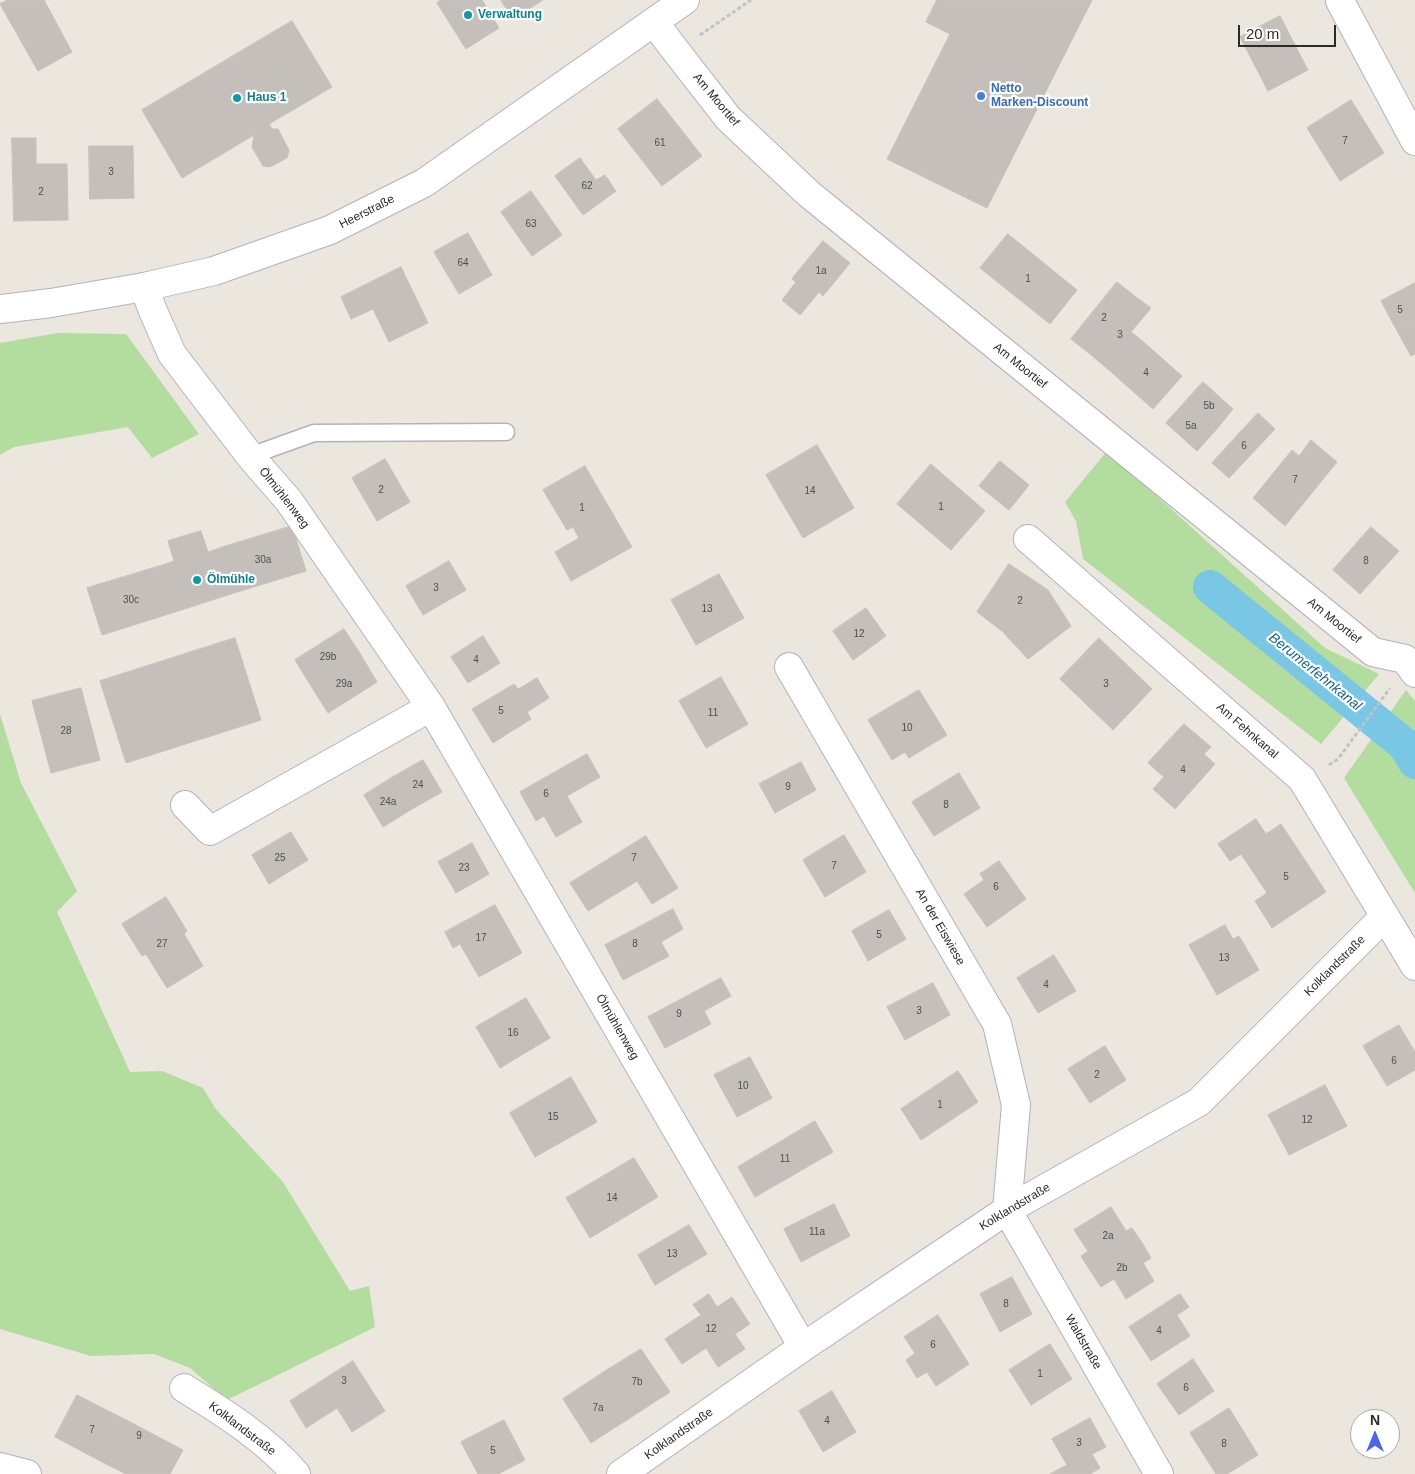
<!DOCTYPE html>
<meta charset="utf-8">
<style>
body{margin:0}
#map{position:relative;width:1415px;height:1474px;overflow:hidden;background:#ebe6de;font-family:Helvetica,sans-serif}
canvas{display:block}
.north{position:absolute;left:1350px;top:1409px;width:50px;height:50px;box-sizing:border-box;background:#fff;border:1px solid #aaa;border-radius:50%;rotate:0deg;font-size:14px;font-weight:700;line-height:20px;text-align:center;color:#2a2a2a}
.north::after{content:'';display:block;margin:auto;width:18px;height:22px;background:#4b65eb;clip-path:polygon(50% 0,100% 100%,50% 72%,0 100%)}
.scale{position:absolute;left:1238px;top:25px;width:98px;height:22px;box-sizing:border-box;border:2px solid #2a2a2a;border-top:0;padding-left:6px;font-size:15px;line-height:18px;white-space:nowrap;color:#2a2a2a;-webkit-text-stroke:4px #fff;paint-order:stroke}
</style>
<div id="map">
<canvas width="1415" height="1474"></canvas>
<div class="north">N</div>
<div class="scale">20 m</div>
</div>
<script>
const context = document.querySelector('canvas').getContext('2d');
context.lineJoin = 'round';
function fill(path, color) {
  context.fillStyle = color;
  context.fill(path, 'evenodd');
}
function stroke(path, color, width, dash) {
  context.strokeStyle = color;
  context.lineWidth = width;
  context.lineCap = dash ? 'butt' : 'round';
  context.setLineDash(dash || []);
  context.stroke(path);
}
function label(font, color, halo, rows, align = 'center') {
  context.font = font + ' Helvetica,sans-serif';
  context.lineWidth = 4.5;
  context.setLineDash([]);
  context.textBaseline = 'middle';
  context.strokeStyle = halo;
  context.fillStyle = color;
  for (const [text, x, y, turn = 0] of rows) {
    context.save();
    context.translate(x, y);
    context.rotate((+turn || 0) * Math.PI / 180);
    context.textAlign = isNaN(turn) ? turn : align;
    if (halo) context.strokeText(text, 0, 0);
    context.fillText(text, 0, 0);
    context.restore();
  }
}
fill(new Path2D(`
 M58 333 126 334 199 434 152 458 128 427 14 447 0 455V343Z
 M1107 451 1325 648 1379 674 1321 744 1083 559 1076 521 1065 502Z
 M1406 690 1415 701V893L1344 778Z
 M0 714 21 783 77 891 57 912 130 1072 162 1071 203 1088 215 1108 283 1182 350 1291 369 1286 375 1327 227 1400 190 1368 154 1354 91 1356 0 1329Z`), '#b2dd9e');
stroke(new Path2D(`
 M1210 587 1405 745 1415 762`), '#79c6e5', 34);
const building = new Path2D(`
 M8 0H44L72 52 38 71 0 4Z
 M441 0H482L499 28 466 49 437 3Z
 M501 0H543L513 19Z
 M937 0H1092L987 208 887 159 950 34 926 22Z
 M1280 16 1308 70 1268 91 1240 37Z
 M292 21 332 87 269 124 272 129H278L289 150 287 158 270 167 263 166 252 147 254 135 182 178 142 110Z
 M657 99 702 156 662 186 618 129Z
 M1351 100 1384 153 1340 181 1307 128Z
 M12 138H36V164H67L68 220 14 221Z
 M89 146H133L134 198 90 199Z
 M580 158 596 180 605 175 616 191 583 215 555 176Z
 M531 191 562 235 532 256 501 212Z
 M468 233 492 275 459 294 434 252Z
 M1008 234 1077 290 1050 324 980 268Z
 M823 241 850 263 823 296 819 292 800 315 782 300 796 282 792 279Z
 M401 267 428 323 389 342 373 309 351 319 341 297Z
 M1117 282 1136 297 1090 354 1071 339Z
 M1415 283V319L1396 329 1381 301Z
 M1136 297 1151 308 1131 332 1139 338 1110 371 1090 354Z
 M1415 319V354L1411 356 1396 329Z
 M1139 338 1182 376 1153 409 1110 371Z
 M1203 382 1233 409 1216 430 1185 402Z
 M1185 402 1216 430 1197 451 1166 423Z
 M1258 413 1275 429 1229 478 1212 463Z
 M1311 440 1337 462 1285 526 1253 498 1292 450 1299 456Z
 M817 445 854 508 803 538 766 475Z
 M385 459 410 502 377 521 352 478Z
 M1000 461 1029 485 1009 510 979 486Z
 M931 464 985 511 951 550 897 504Z
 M585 466 632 547 571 581 555 552 579 538 573 527 567 530 543 490Z
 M292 526 306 571 234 593 220 548Z
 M1371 527 1399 551 1360 594 1333 570Z
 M201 531 208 552 220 548 234 593 175 612 160 566 174 561 168 541Z
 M449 561 466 590 423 615 406 586Z
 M1009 564 1048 590 1071 626 1028 659 1002 631 977 612Z
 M160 566 175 612 102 635 87 588Z
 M719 574 744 618 696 645 671 600Z
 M866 608 886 636 853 660 833 631Z
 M344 629 361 655 311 686 295 660Z
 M483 636 500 663 468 683 451 657Z
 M235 638 261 720 126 763 100 681Z
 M1099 638 1152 689 1113 730 1060 679Z
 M361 655 377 682 328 713 311 686Z
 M721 677 748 724 706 748 679 701Z
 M537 678 549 698 527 712 531 719 493 743 472 709 514 684 518 689Z
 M81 688 100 760 51 773 32 701Z
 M919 690 947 735 909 758 905 752 892 760 868 720Z
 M1184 724 1211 747 1204 754 1215 764 1175 809 1153 789 1164 777 1148 763Z
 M587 754 600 777 567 796 582 822 556 837 544 816 536 821 520 792Z
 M423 760 442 792 412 809 393 777Z
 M801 762 816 790 775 813 759 784Z
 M959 773 980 808 934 836 912 802Z
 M393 777 412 809 383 827 364 795Z
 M1256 819 1266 834 1281 824 1326 892 1272 928 1255 901 1267 893 1241 854 1230 861 1218 844Z
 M291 832 308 860 269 884 252 855Z
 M844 835 866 872 825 897 803 860Z
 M646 836 678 888 652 904 637 881 588 911 570 883Z
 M472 843 489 874 456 893 438 862Z
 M999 861 1026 899 987 927 964 894 984 880 980 874Z
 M166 897 187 931 184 934 203 966 167 988 146 954 142 956 122 924Z
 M495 905 522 953 479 977 460 944 453 948 445 932Z
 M673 909 683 929 661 942 669 956 623 980 605 945Z
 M889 910 906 939 868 961 852 931Z
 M1225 925 1233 939 1239 936 1259 970 1217 995 1189 945Z
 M1054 955 1076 991 1038 1013 1017 978Z
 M721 978 731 996 704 1011 711 1024 665 1048 648 1017Z
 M933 983 950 1015 905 1040 887 1007Z
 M526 998 550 1038 500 1068 476 1027Z
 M1399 1025 1415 1052V1070L1387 1086 1363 1046Z
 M1105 1046 1126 1080 1090 1103 1068 1069Z
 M750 1057 772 1098 737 1117 714 1075Z
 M958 1071 978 1102 921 1140 901 1109Z
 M571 1077 597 1122 535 1157 510 1113Z
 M1325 1085 1347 1126 1289 1155 1268 1115Z
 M815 1121 833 1152 755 1197 738 1167Z
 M634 1158 658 1197 590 1238 566 1198Z
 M834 1204 850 1236 801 1262 784 1229Z
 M1111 1207 1126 1231 1132 1228 1141 1241 1091 1272 1081 1256 1088 1251 1074 1230Z
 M689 1225 707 1254 655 1285 638 1255Z
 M1141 1241 1151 1258 1143 1263 1154 1281 1126 1299 1114 1279 1101 1287 1091 1272Z
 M1012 1277 1032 1314 1000 1332 980 1294Z
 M709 1294 717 1307 732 1297 750 1324 735 1334 745 1349 718 1367 706 1348 682 1364 665 1339 701 1315 693 1305Z
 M1180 1294 1189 1307 1177 1315 1190 1336 1151 1361 1129 1327Z
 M938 1315 969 1364 936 1386 927 1372 917 1378 906 1360 915 1353 904 1337Z
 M1050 1344 1072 1379 1031 1405 1009 1370Z
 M641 1349 670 1392 633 1416 604 1372Z
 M1193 1359 1214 1391 1179 1415 1157 1384Z
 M353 1361 385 1411 352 1432 337 1408 306 1428 290 1401Z
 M604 1372 633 1416 591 1443 563 1399Z
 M832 1391 856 1432 823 1452 799 1411Z
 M77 1395 130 1422 108 1465 55 1437Z
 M1229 1408 1258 1455 1227 1474H1216L1190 1433Z
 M1090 1418 1106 1447 1092 1454 1100 1468 1090 1474H1050L1067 1465 1052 1439Z
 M504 1420 525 1460 498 1474H478L461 1442Z
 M130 1422 183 1450 170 1474H126L108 1465Z`);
fill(building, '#c4bfba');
stroke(building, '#c6c1b7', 1);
const service = new Path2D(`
 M250 456 314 433 506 432`);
const minor = new Path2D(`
 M1340 1 1415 141
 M654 22 672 46 728 118 809 194 1373 652 1405 659 1415 673
 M144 287 153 311 172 354 250 456 289 501 431 707 803 1347
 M1028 539 1302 779 1415 966
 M789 667 997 1024 1016 1105 1007 1210 1159 1474
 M185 805 210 831 431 707
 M184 1388C223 1412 266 1439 296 1474
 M0 1467 27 1474
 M621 1474 803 1347 1007 1210 1199 1102 1385 916`);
const tertiary = new Path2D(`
 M0 309 51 303 144 287 214 271 330 230 424 183 685 0`);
stroke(service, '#b1b3bd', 19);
stroke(minor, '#b1b3bd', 30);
stroke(tertiary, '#b1b3bd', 30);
stroke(new Path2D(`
 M700 35 751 0
 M1329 765 1338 759 1390 688`), '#c3c3c3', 3, [4, 2.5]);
stroke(service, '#fff', 16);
stroke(minor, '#fff', 28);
stroke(tertiary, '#fff', 28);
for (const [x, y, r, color] of [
 [468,15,5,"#0f9aa8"],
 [981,96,5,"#3f7fe0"],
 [237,98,5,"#0f9aa8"],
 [197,580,5,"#0f9aa8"]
]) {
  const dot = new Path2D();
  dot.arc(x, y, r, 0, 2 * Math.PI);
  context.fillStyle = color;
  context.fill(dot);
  stroke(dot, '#fff', 2);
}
label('10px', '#504f4e', null, [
 ["7",1345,141],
 ["61",660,143],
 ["3",111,172],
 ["62",587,186],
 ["2",41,192],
 ["63",531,224],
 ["64",463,263],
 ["1a",821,271],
 ["1",1028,279],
 ["5",1400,310],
 ["2",1104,318],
 ["3",1120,335],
 ["4",1146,373],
 ["5b",1209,406],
 ["5a",1191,426],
 ["6",1244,446],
 ["7",1295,480],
 ["2",381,490],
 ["14",810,491],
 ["1",941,507],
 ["1",582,508],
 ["30a",263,560],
 ["8",1366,561],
 ["3",436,588],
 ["30c",131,600],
 ["2",1020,601],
 ["13",707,609],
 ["12",859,634],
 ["29b",328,657],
 ["4",476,660],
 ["29a",344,684],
 ["3",1106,684],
 ["5",501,711],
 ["11",713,713],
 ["10",907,728],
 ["28",66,731],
 ["4",1183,770],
 ["24",418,785],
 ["9",788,787],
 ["6",546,794],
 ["24a",388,802],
 ["8",946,805],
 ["25",280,858],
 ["7",634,858],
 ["7",834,866],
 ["23",464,868],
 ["5",1286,877],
 ["6",996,887],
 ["5",879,935],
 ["17",481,938],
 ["27",162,944],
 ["8",635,944],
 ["13",1224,958],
 ["4",1046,985],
 ["3",919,1011],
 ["9",679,1014],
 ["16",513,1033],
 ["6",1394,1061],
 ["2",1097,1075],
 ["10",743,1086],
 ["1",940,1105],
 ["15",553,1117],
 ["12",1307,1120],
 ["11",785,1159],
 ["14",612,1198],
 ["11a",817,1232],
 ["2a",1108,1236],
 ["13",672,1254],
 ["2b",1122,1268],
 ["8",1006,1304],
 ["12",711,1329],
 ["4",1159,1331],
 ["6",933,1345],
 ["1",1040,1374],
 ["3",344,1381],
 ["7b",637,1382],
 ["6",1186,1388],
 ["7a",598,1408],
 ["4",827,1421],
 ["7",92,1430],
 ["9",139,1436],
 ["3",1079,1443],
 ["8",1224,1444],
 ["5",493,1451]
]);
label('bold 12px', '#0d838f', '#fff', [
 ["Verwaltung",478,15],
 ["Haus 1",247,98],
 ["Ölmühle",207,580]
], 'left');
label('bold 12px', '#366cbe', '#fff', [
 ["Netto",991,89],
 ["Marken-Discount",991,103]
], 'left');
label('12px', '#2a2a2a', '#fff', [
 ["Am Moortief",716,100,50],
 ["Heerstraße",367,212,-27],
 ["Am Moortief",1020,366,39],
 ["Ölmühlenweg",284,498,52],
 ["Am Moortief",1334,621,39],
 ["Am Fehnkanal",1247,731,41],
 ["An der Eiswiese",940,927,60],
 ["Kolklandstraße",1335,966,-45],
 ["Ölmühlenweg",617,1027,60],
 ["Kolklandstraße",1015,1207,-31],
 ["Waldstraße",1083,1342,60],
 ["Kolklandstraße",242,1429,37],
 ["Kolklandstraße",679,1434,-35]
]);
label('italic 14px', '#186490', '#fff', [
 ["Berumerfehnkanal",1315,672,39]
]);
</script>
